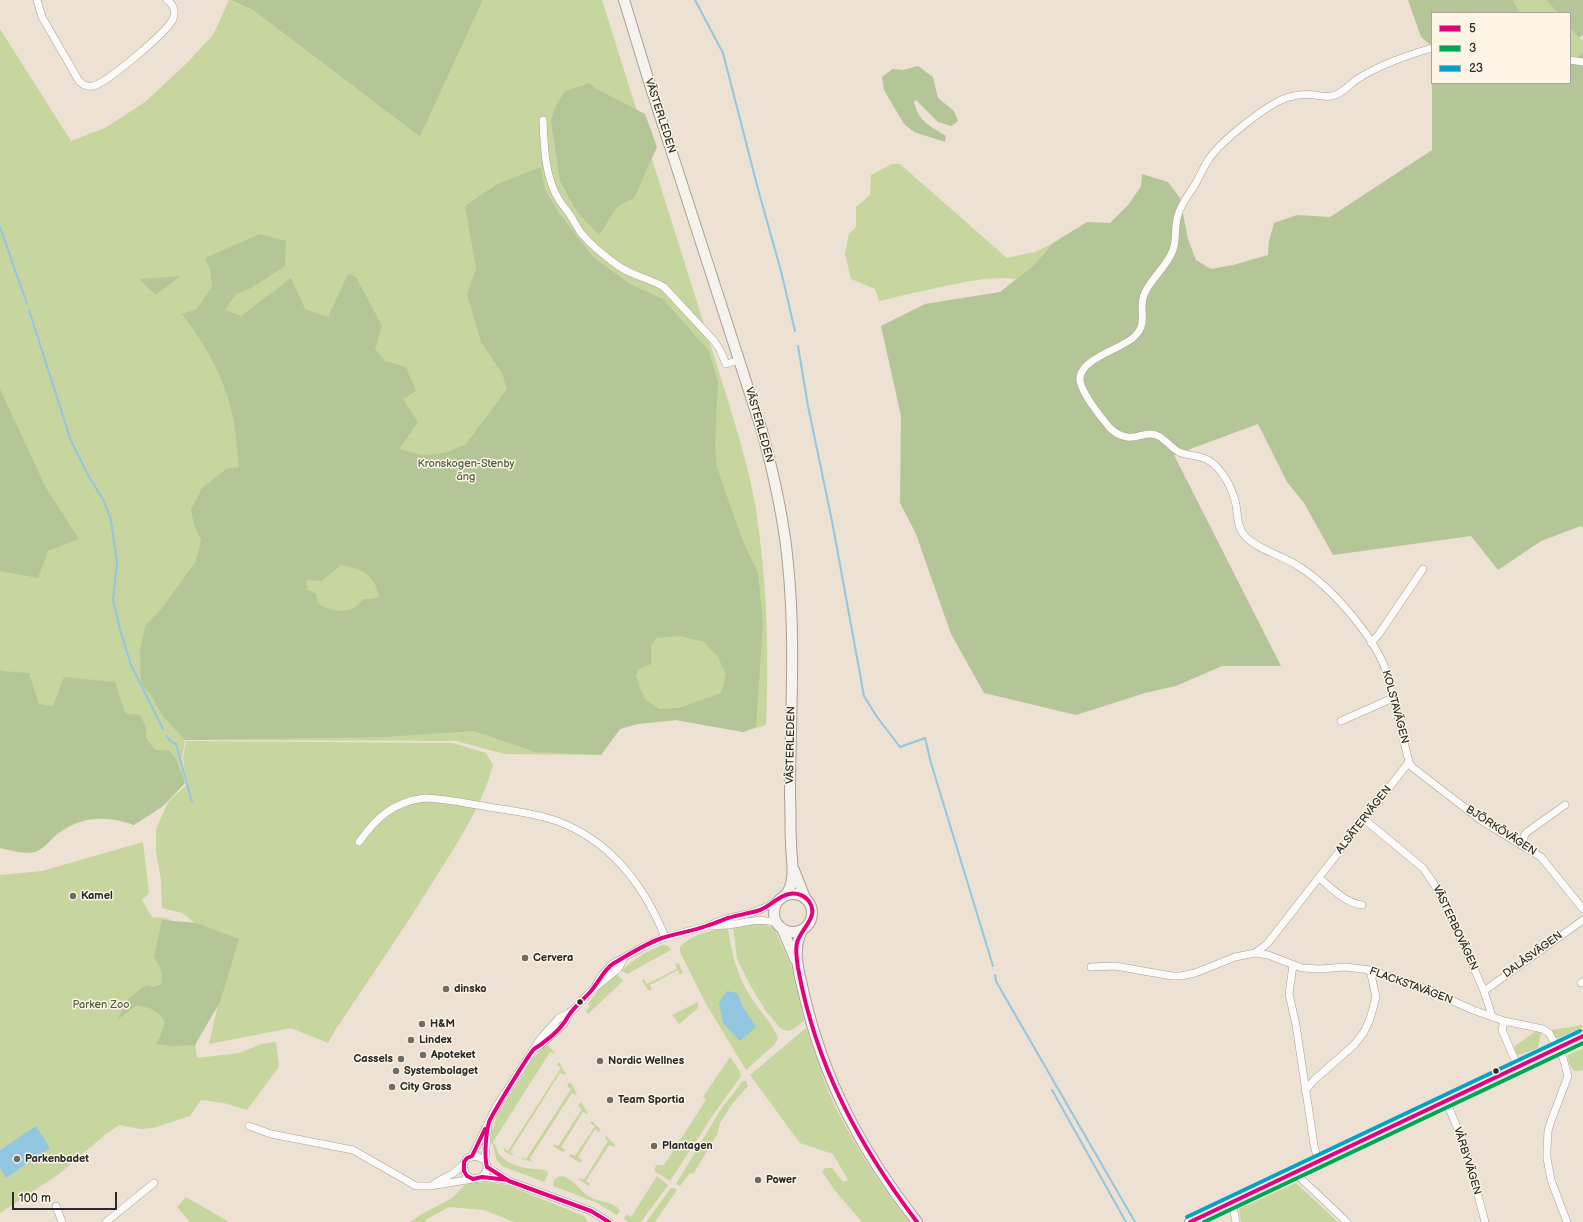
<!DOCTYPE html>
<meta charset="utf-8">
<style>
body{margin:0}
#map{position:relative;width:1583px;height:1222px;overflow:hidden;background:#ece1d2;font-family:"Balsamiq Sans",sans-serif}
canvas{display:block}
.legend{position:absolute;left:1431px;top:12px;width:140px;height:72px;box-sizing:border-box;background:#fcf5e5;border:1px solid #a8a49b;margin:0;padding:5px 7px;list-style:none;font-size:12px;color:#2b2b2b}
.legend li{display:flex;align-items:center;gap:8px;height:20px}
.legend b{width:20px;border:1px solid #a8a49b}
.scale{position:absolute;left:12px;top:1192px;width:105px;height:18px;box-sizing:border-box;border:2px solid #2b2b2b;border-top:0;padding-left:5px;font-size:12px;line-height:14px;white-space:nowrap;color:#2b2b2b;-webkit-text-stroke:3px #fcf5e5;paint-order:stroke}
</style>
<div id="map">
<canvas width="1583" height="1222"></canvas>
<ul class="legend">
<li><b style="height:5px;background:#e5007d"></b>5</li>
<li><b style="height:5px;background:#00a651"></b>3</li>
<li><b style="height:5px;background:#02a3c6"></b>23</li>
</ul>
<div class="scale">100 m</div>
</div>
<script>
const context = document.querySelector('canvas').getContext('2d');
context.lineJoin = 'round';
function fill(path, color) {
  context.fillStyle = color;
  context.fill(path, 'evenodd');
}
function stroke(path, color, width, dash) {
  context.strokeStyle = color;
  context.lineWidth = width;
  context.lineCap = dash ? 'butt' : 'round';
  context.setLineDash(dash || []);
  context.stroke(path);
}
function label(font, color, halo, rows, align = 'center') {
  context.font = font + ' "Balsamiq Sans",sans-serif';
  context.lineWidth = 3;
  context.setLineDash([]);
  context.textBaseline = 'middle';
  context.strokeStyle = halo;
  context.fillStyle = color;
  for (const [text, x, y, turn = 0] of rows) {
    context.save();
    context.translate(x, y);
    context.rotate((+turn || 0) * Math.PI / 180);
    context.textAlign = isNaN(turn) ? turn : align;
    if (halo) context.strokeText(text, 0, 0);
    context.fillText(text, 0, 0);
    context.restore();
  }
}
fill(new Path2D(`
 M229 0 253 10 420 137 483 0H602L729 404C739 437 749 470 755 504 767 578 769 650 766 725L743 732 676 720 637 724 620 729 601 755 505 754 456 741 185 740 182 758 185 783 163 806 134 825C108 815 81 816 58 834 49 841 43 851 31 853 22 854 9 850 0 848V29L71 141 105 128 145 102 187 63 213 35Z
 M1513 0H1546L1558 13H1520Z
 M1570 28 1579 38 1583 40V52L1570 63Z
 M892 164H900L1007 258 1035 252 1053 243 1034 265 1016 279C996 276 975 280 955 284 929 289 904 295 879 301L875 289 851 279 845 254 849 234 856 227V207L870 195 871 175Z
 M186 741 453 743 486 753 493 765C482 807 456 845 433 882 401 933 367 982 334 1032L328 1043 291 1028 209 1044 223 983 201 928 182 913 162 908 161 880 156 851V829L168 802 186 785 183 758Z
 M143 842 149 893 142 900 152 917 166 918 181 925 197 1058 239 1053 261 1044 276 1042 279 1067 247 1110 224 1103 201 1100 190 1116 153 1128 141 1129 119 1125 106 1134 59 1174 0 1213V1168L6 1177 36 1127 0 1150V875L42 871Z
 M761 923 774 928 791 966 804 1021 792 1030 787 1031 780 1028 766 1011 751 987 737 959 733 927Z
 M726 928 728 929C733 959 737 976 754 1002 762 1014 772 1023 778 1038L774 1045 746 1070 706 1004 680 952V947C692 934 709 931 726 928Z
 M662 945 668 946 671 950 627 974 621 970 643 954Z
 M677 963 679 964 683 973 680 975 678 970 650 985 652 989 649 991 642 981 644 979 647 984 677 969 675 964Z
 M617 974 623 981 588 1014 586 1011 590 1006 588 1004 599 989Z
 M698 1002V1008L679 1024 672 1015Z
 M1583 1025V1027L1559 1038 1555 1037 1551 1030Z
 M806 1028C817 1059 826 1091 842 1120 861 1156 884 1189 909 1222H862L836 1192 822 1172 825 1168H832L843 1182 848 1180 833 1154 800 1143 750 1075Z
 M1536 1031 1541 1033 1538 1048 1516 1056 1513 1055 1515 1046Z
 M547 1044 555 1053 550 1052 493 1142C497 1146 496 1151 500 1155 513 1170 530 1167 547 1171L548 1174 544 1182 502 1166 496 1159 493 1144 489 1142 497 1115 533 1058Z
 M1583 1048V1070L1574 1071 1569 1063 1568 1055Z
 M730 1057 740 1071 741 1076 715 1112 670 1181 656 1172 654 1170 656 1167 655 1165H664L706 1100 703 1097Z
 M559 1062 566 1074 565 1075 560 1073 510 1152 514 1155H511L504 1151V1148L508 1151 561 1068 557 1065Z
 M743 1081H746L748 1086 733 1103 720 1123 717 1135 693 1174 690 1173 680 1186 676 1184 721 1109Z
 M569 1083H571L577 1094 575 1095 572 1093 530 1158 533 1162 522 1159 523 1157 526 1159 571 1089 567 1086Z
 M581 1102 588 1113 587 1114 583 1112 561 1147 565 1150 563 1152 553 1146 554 1144 558 1146 582 1109 578 1106Z
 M592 1121 601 1130 599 1132 595 1129 578 1157 582 1160 580 1163 569 1156 571 1154 575 1156 595 1126 590 1123Z
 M606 1136 615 1145 614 1147 609 1145 586 1181 590 1184 588 1186 579 1179 580 1178 584 1180 608 1141 605 1138Z
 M562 1176C574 1179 581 1193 592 1198 601 1202 617 1203 620 1211L617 1215 595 1202 553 1186C553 1179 556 1177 562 1176Z
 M657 1176 668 1185 641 1222H628L624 1219 627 1214 631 1217Z
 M485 1182 507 1185 584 1216 588 1222H514L484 1210 449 1207 427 1219 425 1222H410L420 1215 452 1198 467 1183Z
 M1296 1183 1338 1222H1241L1239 1209Z
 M671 1188H673L677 1190 655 1222H646Z
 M186 1197 229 1222H190L177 1207Z`), '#c7d69f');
fill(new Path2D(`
 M230 0H483L420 137 253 10Z
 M1408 0H1513L1520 13H1432V46L1421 37Z
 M1546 0H1583V35L1579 38 1570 28V13H1558Z
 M1583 52V528L1581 526 1541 541 1498 570 1471 536 1333 555 1304 503 1287 482 1258 424 1174 455 1281 666H1222L1176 686 1145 693 1076 715 984 693 951 634 916 534 900 503 901 416 881 326 925 304 1000 292 1034 265 1053 243 1087 222 1110 223 1129 204 1141 186 1142 174 1168 182 1180 198 1188 239 1196 260 1211 269 1233 265 1268 255 1269 241 1274 223 1297 215 1330 217 1432 150V83H1570V63Z
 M918 66 933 77 938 98 954 111 958 121 951 126 938 122 916 100 914 102C918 121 930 126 946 136L945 142 914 132 904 124 884 90 882 77 893 69 903 70Z
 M589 83 595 88 645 114 657 147 634 198 618 206 599 235 577 212 560 181 551 121 555 108 564 92Z
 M541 167 545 190 559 213 593 257 630 284 663 299 709 351 718 382 715 445 717 468 742 539 758 573 763 624 756 727 743 732 676 720 637 724 620 729 601 755 535 752 474 731 385 737 185 740 162 715 150 693 141 685 140 650 145 626 162 608 196 561 201 540 194 525 191 509 202 488 226 469 239 467C237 451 236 434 233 418 226 380 205 344 182 314L197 309 212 286 210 270 205 258 260 234 286 241 285 266 251 288 236 294 225 310 241 316 291 278 305 309 328 317 348 274 356 277 382 326 375 349 385 361 406 367 416 391 403 399 418 422 399 449 422 455 445 453 466 444 507 389 502 373 481 342 467 294 476 268 465 206 497 184ZM341 565C362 569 374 574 379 596L373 599H363C353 615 332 613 318 603L316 594 307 589 306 580 322 581ZM680 636 704 642 718 657 726 674 721 693 679 708 659 709 645 699 639 686 636 675 639 669 651 664V646L656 638Z
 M180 276 156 295 139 279Z
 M0 389 46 488 79 539 48 551 38 578 0 571Z
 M0 669 2 671 29 673 39 704 53 706 64 677 115 682 125 712 128 714 140 715 146 727V738L155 750H169L176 759 185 783 163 806 134 825C109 815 80 816 58 833 51 839 45 848 37 851 25 855 11 850 0 848Z
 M162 920 197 923 239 939 220 1002 195 1045 173 1046 156 1044 160 1037 165 1022C159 1010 150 1008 137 1005L117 1020 127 1000 146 985 154 987 161 984C163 973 161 967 154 957Z`), '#b4c697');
fill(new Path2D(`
 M727 991 737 993 743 1007 756 1027 740 1041 723 1023 719 1002Z
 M36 1126 50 1148 6 1178 0 1168V1150Z`), '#93c6e1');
stroke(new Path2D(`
 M695 0 723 53 758 189 781 271 795 331
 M0 227 27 304
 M29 310 71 441 89 477 104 501 111 520 117 563 113 600 121 633 131 665 163 729
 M798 346 808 406 832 521 864 696 877 717 900 747 925 738 931 763 993 966
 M167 736 170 741 176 744 192 802
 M995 975 996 981 1005 997 1135 1222
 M1052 1090 1126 1222`), '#93c6e1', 2);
const street = new Path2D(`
 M37 0 42 17 79 81C83 85 88 87 93 86 107 83 167 32 173 19 176 11 173 4 167 0
 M1432 48C1408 55 1380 65 1359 78 1351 83 1344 92 1335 95 1328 98 1322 96 1315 95 1305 94 1295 95 1286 98 1266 105 1220 142 1209 159 1204 166 1201 174 1197 181 1191 192 1181 203 1178 215 1174 227 1177 239 1173 250 1167 267 1149 280 1144 295 1138 311 1149 323 1134 337 1121 349 1083 358 1080 377 1078 389 1102 419 1110 428 1114 432 1120 436 1127 437 1137 439 1146 431 1156 435 1165 438 1171 448 1179 452 1188 456 1199 455 1208 460 1222 468 1233 489 1236 505 1238 517 1237 528 1246 537 1260 551 1282 555 1298 566 1332 587 1376 638 1388 676L1409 762 1412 767 1482 821 1541 857 1583 909
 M1570 60 1583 62
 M543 120C544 147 545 177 559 200 562 205 567 210 570 215 574 221 577 227 581 233 591 245 607 258 620 267 634 276 650 279 664 287L715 342 720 350 726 364 740 360
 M1371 643 1379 634 1423 569
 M1341 721 1393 698
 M1365 820 1423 868 1434 884 1449 913 1484 991 1492 1016
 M359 842C377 817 393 802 425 798 448 799 471 804 494 808 515 811 537 814 557 821 611 841 644 885 665 937
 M1524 846V836L1527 832 1565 805
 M1319 878C1332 888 1345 903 1362 905
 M711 925C733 929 754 915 777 923
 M1255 953 1267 944 1409 762
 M1293 965 1289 994 1296 1025 1314 1145 1318 1161
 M1091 967 1115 966 1172 976H1181L1195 973 1235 957 1255 953 1268 955 1302 968 1320 969 1345 967 1370 970 1424 988 1473 1010 1504 1021 1543 1029 1549 1033 1563 1058 1568 1076 1551 1121 1548 1131 1547 1149V1158L1551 1180 1567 1222
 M1581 983 1583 982
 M596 985 602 975 612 964 641 948 660 939 711 925C722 918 734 917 747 914 758 911 769 906 779 900
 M1484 991 1583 920
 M1504 1021 1502 1030 1518 1067
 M537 1048 564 1024 570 1012
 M1305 1091 1314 1080 1354 1045 1364 1032 1370 1019 1376 997 1370 970
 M1446 1101 1465 1146 1485 1222
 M249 1126 271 1134 353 1150 416 1186H430L479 1178C487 1174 489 1168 485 1160L476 1156 467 1158 463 1165 466 1175 473 1179
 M472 1156 496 1107 541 1038 559 1018 571 1012 593 989 618 969 624 958
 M485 1160 488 1125
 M487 1167 509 1181 591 1211 609 1222
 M1294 1172 1347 1222
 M482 1177 506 1180
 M435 1183 452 1174 463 1165
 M1232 1202 1236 1222
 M56 1206 62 1222
 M106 1222 154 1183`);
const secondary = new Path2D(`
 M624 0 651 88 762 431C774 475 784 519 788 564 796 642 790 720 790 797 791 812 790 827 791 842 791 861 797 878 786 895
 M794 870 805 898
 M774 913a19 19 0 1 1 38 0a19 19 0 1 1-38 0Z
 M782 928 795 959
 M803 929C791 949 799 972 804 994 824 1081 862 1152 917 1222
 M1190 1222 1583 1036`);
stroke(street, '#a6a097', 8);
stroke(secondary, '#a6a097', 12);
stroke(street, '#fcfaf8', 7);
stroke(secondary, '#f6f2ee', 10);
stroke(new Path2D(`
 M485 1129 472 1156 467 1158 464 1162V1171L467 1176 473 1179 482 1177 508 1180
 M609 1222 591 1211 509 1181 487 1167C484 1156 486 1133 489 1122 491 1116 529 1054 534 1049 537 1047 541 1045 544 1042 554 1035 563 1026 569 1015 575 1006 584 999 591 991 599 982 604 969 614 963 628 955 647 943 662 938 677 933 694 931 709 925 716 923 722 920 728 918 739 915 750 913 760 910 771 906 778 896 789 894 797 892 806 896 810 903 819 917 800 930 797 943 795 951 797 960 798 968 816 1066 858 1144 917 1222
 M1190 1222 1583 1036`), '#e5007d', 4);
stroke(new Path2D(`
 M1204 1222 1583 1043`), '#00a651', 4);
stroke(new Path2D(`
 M1187 1217 1580 1031`), '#02a3c6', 4);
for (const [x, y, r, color] of [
 [73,896,4,"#6f6b65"],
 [525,958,4,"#6f6b65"],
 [446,989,4,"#6f6b65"],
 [580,1002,3.5,"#2b2b2b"],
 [422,1024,4,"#6f6b65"],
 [411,1040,4,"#6f6b65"],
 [423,1055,4,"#6f6b65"],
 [401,1059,4,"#6f6b65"],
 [600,1061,4,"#6f6b65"],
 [396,1071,4,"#6f6b65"],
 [1496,1071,3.5,"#2b2b2b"],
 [392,1087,4,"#6f6b65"],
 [610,1100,4,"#6f6b65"],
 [654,1146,4,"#6f6b65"],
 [17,1159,4,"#6f6b65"],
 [758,1180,4,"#6f6b65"]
]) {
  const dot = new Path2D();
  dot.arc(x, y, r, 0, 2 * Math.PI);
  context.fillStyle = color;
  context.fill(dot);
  stroke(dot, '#fcf5e5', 1.5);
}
label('11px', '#2b2b2b', '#fcf5e5', [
 ["VÄSTERLEDEN",660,116,72],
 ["VÄSTERLEDEN",759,425,74],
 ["KOLSTAVÄGEN",1395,707,75],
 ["VÄSTERLEDEN",791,745,-89],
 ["ALSÄTERVÄGEN",1364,820,-52],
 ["BJÖRKÖVÄGEN",1501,831,33],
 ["VÄSTERBOVÄGEN",1455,928,65],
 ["DALÅSVÄGEN",1533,955,-36],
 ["FLACKSTAVÄGEN",1411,986,20],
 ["VÅRBYVÄGEN",1467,1161,73]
]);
label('11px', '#515c42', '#fcf5e5', [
 ["Kronskogen-Stenby",466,464],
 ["äng",466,477],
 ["Parken Zoo",101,1005]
]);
label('bold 11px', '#2b2b2b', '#fcf5e5', [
 ["Kamel",81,896],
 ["Cervera",533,958],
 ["dinsko",454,989],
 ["H&M",430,1024],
 ["Lindex",419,1040],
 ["Apoteket",431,1055],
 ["Cassels",393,1059,"right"],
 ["Nordic Wellnes",608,1061],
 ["Systembolaget",404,1071],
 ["City Gross",400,1087],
 ["Team Sportia",618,1100],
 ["Plantagen",662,1146],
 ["Parkenbadet",25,1159],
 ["Power",766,1180]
], 'left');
</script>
